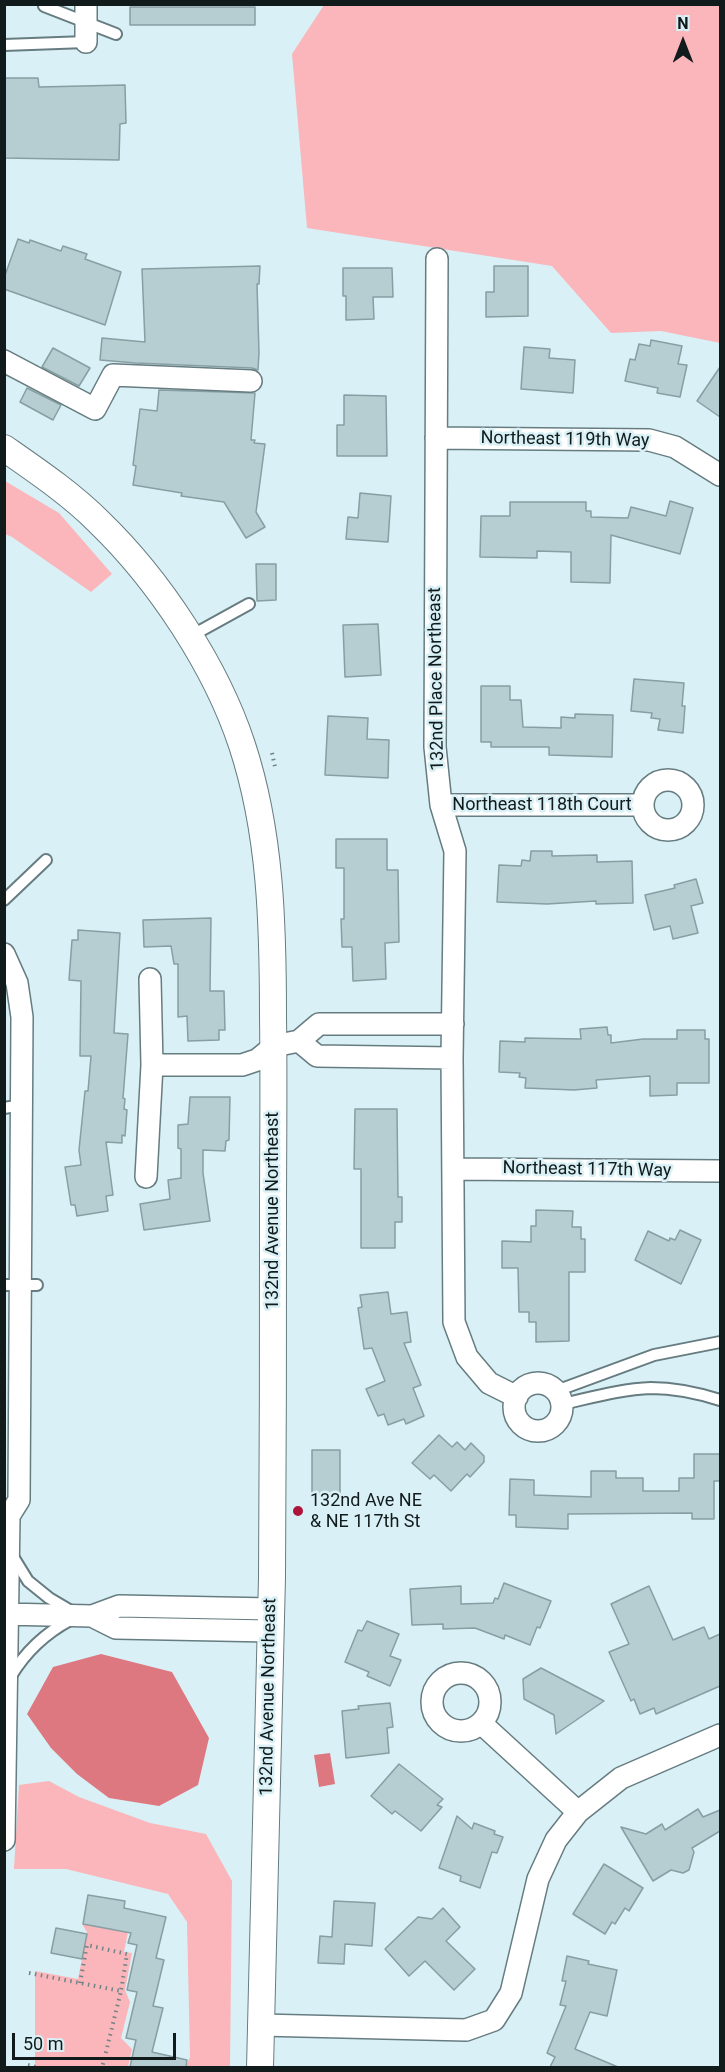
<!DOCTYPE html>
<style>
body{margin:0}
#map{position:relative;width:725px;height:2072px;overflow:hidden;background:#d9f1f6;font-family:Roboto,sans-serif}
canvas{display:block}
.frame{position:absolute;inset:0;border:6px solid #121b1c;pointer-events:none}
.north{position:absolute;left:653px;top:12px;width:60px;height:60px;-webkit-text-stroke:4px #d9f1f6;paint-order:stroke;rotate:0deg;font-size:16px;font-weight:700;line-height:24px;text-align:center;color:#121b1c}
.north::after{content:'';display:block;margin:auto;width:21px;height:27px;background:#121b1c;clip-path:polygon(50% 0,100% 100%,50% 72%,0 100%)}
.scale{position:absolute;left:12px;top:2033px;width:164px;height:27px;box-sizing:border-box;border:3px solid #121b1c;border-top:0;padding-left:8px;font-size:18px;line-height:21px;white-space:nowrap;color:#121b1c;-webkit-text-stroke:4px #d9f1f6;paint-order:stroke}
</style>
<div id="map">
<canvas width="725" height="2072"></canvas>
<div class="frame"></div>
<div class="north">N</div>
<div class="scale">50 m</div>
</div>
<script>
const context = document.querySelector('canvas').getContext('2d');
context.lineJoin = 'round';
function fill(path, color) {
  context.fillStyle = color;
  context.fill(path, 'evenodd');
}
function stroke(path, color, width, dash) {
  context.strokeStyle = color;
  context.lineWidth = width;
  context.lineCap = dash ? 'butt' : 'round';
  context.setLineDash(dash || []);
  context.stroke(path);
}
function label(font, color, halo, rows, align = 'center') {
  context.font = font + ' Roboto,sans-serif';
  context.lineWidth = 5;
  context.setLineDash([]);
  context.textBaseline = 'middle';
  context.strokeStyle = halo;
  context.fillStyle = color;
  for (const [text, x, y, turn = 0] of rows) {
    context.save();
    context.translate(x, y);
    context.rotate((+turn || 0) * Math.PI / 180);
    context.textAlign = isNaN(turn) ? turn : align;
    if (halo) context.strokeText(text, 0, 0);
    context.fillText(text, 0, 0);
    context.restore();
  }
}
fill(new Path2D(`
 M324 5H720V343L661 331 611 333 552 266 307 228 292 54Z
 M5 481 59 513 112 574 91 592 12 537 5 534Z
 M49 1781 79 1797 150 1823 206 1834 232 1881 230 2067H186L190 2057 187 1922 168 1894 66 1869H14L19 1785Z
 M82 1924 128 1932 124 1952 132 1953 125 1990 130 2002 121 2038 132 2049 128 2067H35V1971L78 1979 87 1932Z`), '#fab6ba');
fill(new Path2D(`
 M101 1654 172 1672 209 1738 198 1785 159 1806 109 1798 77 1774 51 1748 27 1714 53 1667Z
 M330 1753 335 1784 319 1787 314 1755Z`), '#dd7780');
const building = new Path2D(`
 M130 7H255V25H130Z
 M4 78H38L39 87 125 85 126 123 120 124 119 160 4 158Z
 M18 239 29 243 30 240 61 251 63 246 87 254 85 259 121 272 105 325 4 289V278Z
 M260 266 259 284H257L259 353 258 370 252 368 135 363 100 360 102 338 145 342 142 269Z
 M494 266H528V316L486 317V292H494Z
 M343 268H392L393 297H373L374 319 346 320V296H343Z
 M651 340 682 346 678 364 687 365 680 397 657 393 658 388 625 381 630 359 635 360 639 344 650 346Z
 M524 347 550 349 549 358 575 360 573 393 521 389Z
 M53 348 90 368 79 386 42 367Z
 M720 367V417L697 401Z
 M27 388 61 405 53 420 20 402Z
 M159 390 255 393 251 440H255L254 443 265 444 256 512 265 527 246 538 224 502 181 496 182 493 133 485 136 466 133 465 140 409 157 411Z
 M344 395 386 396 387 456H337V425H344Z
 M360 493 391 496 388 542 346 539 348 517 358 518Z
 M670 501 693 508 680 554 611 535 610 583 571 582V552L537 551V558L480 557 481 516H510V502H586V511H591V517L628 518 631 507 666 516Z
 M256 564H276V600L257 601Z
 M378 624 381 675 345 677 343 625Z
 M634 679 684 683 682 706H685L683 733 658 730 660 719 651 718 652 713 631 711Z
 M481 686H510V700H521L523 727 561 728V717L575 718V714L613 715 612 757 549 755V747H491V742H481Z
 M328 716 368 718 367 739 389 740 388 778 325 775Z
 M336 839H387V870H398L399 942 385 943 386 979 353 981 352 947H342L341 919H344V868H336Z
 M531 851H552V856L597 855V862L632 861 633 903 596 904V901L547 904 497 902 499 865 521 866 522 860 530 861Z
 M696 879 703 903 691 906 698 933 673 939 670 926 654 930 645 895 675 888 674 885Z
 M211 918 210 991H224L225 1030H219V1040L188 1041 187 1016 178 1017V964H174L171 946 144 947 143 920Z
 M78 930 120 933 114 1033 128 1034 123 1098 125 1099 124 1109 127 1110 125 1136 122 1135V1143L106 1142 113 1195 106 1196 108 1211 77 1216 75 1205H71L65 1167 81 1165 79 1150 85 1091H88L91 1056H80L81 981 69 980 72 940H78Z
 M607 1027 608 1035H611V1043L643 1039H677V1030H705V1039H709V1083H677V1095L650 1096V1076L596 1080 597 1088 574 1090 525 1088 526 1078 519 1077 520 1073 499 1072 500 1041 525 1042V1038L581 1039 580 1029Z
 M190 1097H230L229 1140 226 1141 225 1151 203 1150V1173L210 1221 144 1230 140 1204 170 1199 168 1180 181 1178V1149L178 1148V1125L188 1124Z
 M355 1109H397L398 1197H402V1222H395V1248H361V1169H354Z
 M536 1210 573 1211 572 1227H581V1239H585V1272H569V1341L536 1342V1322H529V1312H519L518 1268H502V1241L531 1242V1226H536Z
 M680 1230 701 1240 681 1284 635 1260 648 1231 669 1241 670 1238 675 1240Z
 M388 1292 391 1314 407 1312 411 1342 404 1343 421 1385 413 1388 424 1416 406 1424 404 1419 388 1425 384 1414 378 1416 366 1389 385 1381 372 1348 364 1349 358 1308 362 1307 360 1295Z
 M439 1435 452 1447 457 1442 465 1450 471 1443 484 1456V1462L470 1477 467 1474 451 1491 434 1475 430 1479 412 1463Z
 M312 1450H340V1495H312Z
 M694 1454H720V1481H714V1519H692V1513L568 1514V1529L516 1527V1515H509L510 1479 534 1480V1495L591 1497V1471H616V1478H643V1491H679V1478H694Z
 M504 1583 551 1601 540 1628 537 1627 530 1645 505 1635 504 1639 475 1628 443 1629V1624L412 1625 410 1589 461 1586V1604L493 1603 495 1598 498 1599Z
 M649 1586 673 1640 704 1627 709 1639 720 1634V1686L656 1714 654 1708 640 1714 634 1699 631 1701 609 1652 629 1644 611 1604Z
 M367 1621 399 1634 390 1656 401 1660 390 1686 367 1676 369 1672 345 1662 358 1630 362 1631Z
 M541 1668 604 1701 556 1734 554 1715 524 1699 523 1679Z
 M390 1703 393 1727 387 1728 389 1753 346 1758 342 1711 359 1709 358 1706Z
 M399 1764 443 1799 437 1805 442 1807 421 1831 395 1811 392 1814 371 1796Z
 M698 1809 703 1817 720 1810V1831L692 1848 694 1852 689 1870 683 1873 671 1870 653 1881 621 1827 646 1834 662 1824 665 1830Z
 M457 1816 472 1829 474 1823 495 1831 494 1834 503 1837 497 1853 492 1852 480 1888 460 1881 461 1876 439 1868Z
 M604 1864 643 1888 629 1911 625 1908 615 1924 612 1922 605 1934 573 1914Z
 M88 1895 125 1901 124 1908 166 1917 156 1958 164 1960 153 2006 163 2008 152 2052 187 2060 186 2067H130L136 2040 126 2038 137 1992 127 1990 137 1945 128 1943 131 1933 83 1924Z
 M334 1901 375 1903 372 1946 345 1944 344 1964 318 1963 320 1936 332 1937Z
 M443 1908 460 1927 446 1941 475 1969 454 1990 425 1961 409 1976 385 1949 418 1917 432 1919Z
 M56 1928 87 1934 82 1959 51 1953Z
 M567 1956 589 1961 588 1964 617 1970 607 2016 590 2012 575 2049 618 2067H550L555 2057 547 2053 566 2006 560 2005 566 1981H562Z`);
fill(building, '#b6cdd2');
stroke(building, '#879ea2', 1.5);
const service = new Path2D(`
 M44 6 116 34
 M4 45 86 42
 M191 636 249 604
 M4 900 46 860
 M4 1108 22 1105
 M4 1285H37
 M556 1391 654 1355 720 1342
 M562 1404C590 1398 621 1389 651 1388 674 1388 698 1393 720 1400
 M12 1555 28 1581 49 1598 71 1611
 M11 1676C26 1651 44 1634 70 1620`);
const minor = new Path2D(`
 M86 42V4
 M437 259 435 747 441 805 455 851 452 1058 454 1322 467 1357 489 1383 517 1397
 M4 361 95 409 113 375 251 381
 M436 438 649 440 675 447 720 475
 M643 805a25 25 0 1 1 50 0a25 25 0 1 1-50 0Z
 M441 805H643
 M4 954 17 983 22 1017 19 1500 9 1516 4 1840
 M299 1041 317 1056 452 1058
 M152 1065H242L257 1060 274 1046 299 1041 319 1024H453
 M454 1169 720 1171
 M146 1177 152 1065 150 979
 M514 1407a24 24 0 1 1 48 0a24 24 0 1 1-48 0Z
 M4 1614 92 1616
 M270 1631 116 1628 92 1616 119 1606 271 1609
 M432 1702a29 29 0 1 1 58 0a29 29 0 1 1-58 0Z
 M482 1724 578 1812 621 1778 720 1735
 M261 2025 466 2030 494 2020 511 1993 538 1879 556 1840 578 1812`);
const tertiary = new Path2D(`
 M4 448C37 471 71 494 99 522 159 580 216 666 242 745 271 833 273 926 273 1017 274 1083 273 1149 273 1215 273 1336 273 1456 272 1577 269 1740 264 1904 260 2068`);
stroke(service, '#667c81', 14);
stroke(minor, '#667c81', 24);
stroke(tertiary, '#667c81', 28);
stroke(new Path2D(`
 M272 753 275 767
 M29 1973 121 1991 102 2068
 M80 1983 87 1945 127 1954 121 1991
 M28 2065 40 2068`), '#728386', 4, [1.5, 4.5]);
stroke(service, '#fff', 10);
stroke(minor, '#fff', 21);
stroke(tertiary, '#fff', 26);
for (const [x, y, r, color] of [
 [298,1511,6,"#ac163b"]
]) {
  const dot = new Path2D();
  dot.arc(x, y, r, 0, 2 * Math.PI);
  context.fillStyle = color;
  context.fill(dot);
  stroke(dot, '#d9f1f6', 2);
}
label('18px', '#121b1c', '#d9f1f6', [
 ["Northeast 119th Way",565,440,1],
 ["132nd Place Northeast",437,679,-91],
 ["Northeast 118th Court",542,805],
 ["Northeast 117th Way",587,1170,1],
 ["132nd Avenue Northeast",273,1211,-90],
 ["132nd Avenue Northeast",269,1697,-89]
]);
label('18px', '#121b1c', '#d9f1f6', [
 ["132nd Ave NE",310,1501],
 ["& NE 117th St",310,1522]
], 'left');
</script>
